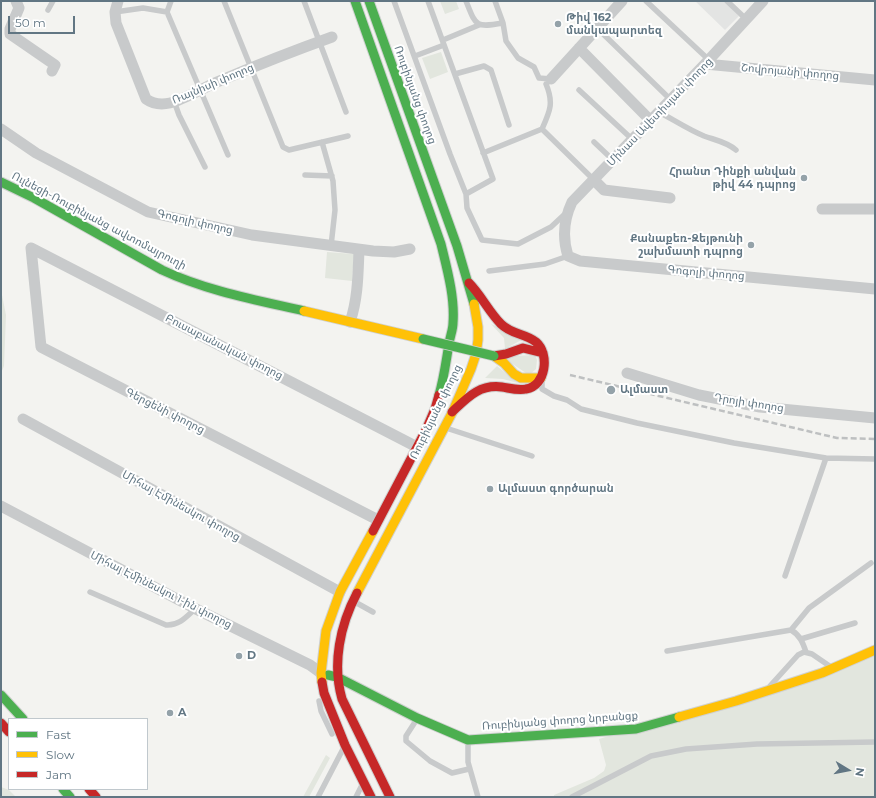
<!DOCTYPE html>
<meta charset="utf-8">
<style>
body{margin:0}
#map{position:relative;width:876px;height:798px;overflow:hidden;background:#f3f3f0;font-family:Montserrat,sans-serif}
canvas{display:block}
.frame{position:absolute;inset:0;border:2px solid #617683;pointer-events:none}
.legend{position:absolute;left:8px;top:718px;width:140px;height:72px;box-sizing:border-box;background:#fff;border:1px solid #c0c8cd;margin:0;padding:5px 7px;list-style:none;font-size:12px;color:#617683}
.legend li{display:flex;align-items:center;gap:8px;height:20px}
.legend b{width:20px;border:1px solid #c0c8cd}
.north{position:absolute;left:828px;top:750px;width:40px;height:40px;-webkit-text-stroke:3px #fff;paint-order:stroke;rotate:100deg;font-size:11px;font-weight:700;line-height:16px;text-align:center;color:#617683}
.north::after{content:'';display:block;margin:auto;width:14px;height:18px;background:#617683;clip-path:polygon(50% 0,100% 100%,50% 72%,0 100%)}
.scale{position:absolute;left:8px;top:16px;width:67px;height:18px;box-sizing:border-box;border:2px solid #617683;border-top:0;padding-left:5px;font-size:12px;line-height:14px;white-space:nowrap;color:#617683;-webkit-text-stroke:3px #fff;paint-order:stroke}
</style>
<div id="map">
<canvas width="876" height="798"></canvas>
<div class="frame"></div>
<ul class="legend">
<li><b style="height:5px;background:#4caf50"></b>Fast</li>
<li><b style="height:5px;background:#ffc107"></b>Slow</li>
<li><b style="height:5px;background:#c62828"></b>Jam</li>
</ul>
<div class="north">N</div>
<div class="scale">50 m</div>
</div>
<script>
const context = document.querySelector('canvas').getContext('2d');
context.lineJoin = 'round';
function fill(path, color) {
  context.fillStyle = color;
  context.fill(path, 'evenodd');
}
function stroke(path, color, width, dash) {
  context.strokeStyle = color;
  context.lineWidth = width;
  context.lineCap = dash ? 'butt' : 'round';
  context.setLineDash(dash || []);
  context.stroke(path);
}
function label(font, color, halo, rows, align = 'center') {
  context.font = font + ' Montserrat,"Noto Sans Armenian",sans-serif';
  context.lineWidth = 4;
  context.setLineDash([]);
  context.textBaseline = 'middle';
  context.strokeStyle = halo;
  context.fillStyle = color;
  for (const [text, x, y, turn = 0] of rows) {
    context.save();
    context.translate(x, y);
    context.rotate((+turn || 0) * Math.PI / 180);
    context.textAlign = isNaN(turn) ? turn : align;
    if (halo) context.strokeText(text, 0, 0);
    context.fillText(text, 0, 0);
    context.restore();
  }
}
fill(new Path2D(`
 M695 1H725L739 16 725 30Z`), '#e3e4e3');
fill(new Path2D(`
 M440 1H456L459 9 445 14Z
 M441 52 448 72 430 79 422 58Z
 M327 252 354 254 352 281 325 278Z
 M1 290 6 315 4 366 1 373Z
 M491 324 523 339 505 349 504 338Z
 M535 355 537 360 536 369 529 375 505 359 514 356Z
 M497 366 518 383 503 379 485 378Z
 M875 656V797H554V795L594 778 604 771 606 765 599 739Z
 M326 755 330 758 309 797H303Z
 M1 787 9 790 16 797H1Z`), '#e2e6de');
const fast = new Path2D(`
 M355 1 441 244C447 269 455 297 453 323 453 330 450 336 449 344 446 361 444 378 439 395
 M369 1 457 246 474 304
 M1 182 34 198 162 270C207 291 256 300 304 311
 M328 675 337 677 417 718 468 740 636 729 679 717
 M1 695 23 719
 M63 789 70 797`);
const slow = new Path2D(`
 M304 311 423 339
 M494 356 504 363 514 374 521 378H541
 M357 593 452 413 471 369 476 354 478 340V327L474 304
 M322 682 321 673 326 631 340 592 373 531
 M679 717 736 701 822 673 875 650`);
const jam = new Path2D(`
 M494 356 506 354 523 348 543 353
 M452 412C467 398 479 384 502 387 509 388 518 391 526 389 546 386 550 354 536 342 525 333 512 335 501 324 489 312 481 295 469 283
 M373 531 426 430 435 409 439 395
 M357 593C340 625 332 664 342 699L390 797
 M322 682 324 693 345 745 371 797
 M1 723 9 732
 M89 789 96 797`);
stroke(fast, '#cfd1d0', 11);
stroke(slow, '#cfd1d0', 11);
stroke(jam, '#cfd1d0', 11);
stroke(new Path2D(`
 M171 1 167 12 228 155
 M224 1 283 147 289 150 348 136
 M304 1 346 112
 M394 1 450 154 466 194 467 208 482 240 518 244 551 227 566 213
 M428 1 493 179 466 194
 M466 1C476 26 475 28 503 23
 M495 1 503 23 506 41 518 58 534 67 539 78 551 79
 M646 1 709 60
 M727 1 746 19
 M48 10 53 1
 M115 12 143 8 167 12
 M597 28 671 100
 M443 40 479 25
 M415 56 444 45
 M455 74 484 66 491 70 509 125
 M579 90 633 140
 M174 101 179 115 205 167
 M659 112C674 120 689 130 704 136 715 140 727 142 736 150
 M542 129 594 180
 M322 142 333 181 335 210 331 246
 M594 142 613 160
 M483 153 542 129C550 111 554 103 546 84L551 79
 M305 175 332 176
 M489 271 545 264 568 256
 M542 382V389L554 396 567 400 581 409 637 423 734 443 826 458 875 459
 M446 428 532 456
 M785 576 826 458
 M90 592 166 625C179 626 186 617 195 609
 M355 602 373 612
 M791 630 809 608 871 563
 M801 639 855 623
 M667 651 791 630C800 635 803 643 806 652
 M770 686 798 655 804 652 812 654 831 667
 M319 701 321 711 332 734
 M417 719 406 736V741L430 761 452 773 469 769
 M468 740V762L478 797
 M318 797 343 749
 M356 797 362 785
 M572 797 651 756 686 749 757 744 875 742`), '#c8cacb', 5.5);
stroke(new Path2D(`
 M16 1 19 8 10 29V34L55 65 52 71
 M118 1 115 12 116 23 146 99C153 104 161 105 170 103 183 100 203 88 217 82 255 66 293 51 332 37
 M763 1 705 64 572 202C564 219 562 237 568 256L580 261 875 289
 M579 48 651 121
 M705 64 875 80
 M551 79 622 1
 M1 129 36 153 148 212 252 235 373 251 394 252 410 249
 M594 180 604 190 670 198
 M822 209H875
 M31 248 41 347 378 520
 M31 248 417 447
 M350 322C358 299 358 274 359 250
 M627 373 699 395 760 407 875 418
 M23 419 340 592
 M1 506 196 609 310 665 321 673`), '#c8cacb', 11);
stroke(fast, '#4caf50', 9);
stroke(slow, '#ffc107', 9);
stroke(jam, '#c62828', 9);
stroke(new Path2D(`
 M570 375 837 438 875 439`), '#bec0c1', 2.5, [6, 3]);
const fastBridge = new Path2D(`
 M423 339 494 356`);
stroke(fastBridge, '#cfd1d0', 11, []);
stroke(fastBridge, '#4caf50', 9);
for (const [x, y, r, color] of [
 [558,24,4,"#94a2a9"],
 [804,178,4,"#94a2a9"],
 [751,245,4,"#94a2a9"],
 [611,390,5,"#94a2a9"],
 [490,489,4,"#94a2a9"],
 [239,656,4,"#94a2a9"],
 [170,713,4,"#94a2a9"]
]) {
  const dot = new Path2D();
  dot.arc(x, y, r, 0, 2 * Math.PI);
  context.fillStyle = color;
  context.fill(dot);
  stroke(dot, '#fff', 1.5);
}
label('bold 11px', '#617683', '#fff', [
 ["Թիվ 162",566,18],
 ["մանկապարտեզ",566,31],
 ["Հրանտ Դինքի անվան",796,172,"right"],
 ["թիվ 44 դպրոց",796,185,"right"],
 ["Քանաքեռ-Զեյթունի",743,239,"right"],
 ["շախմատի դպրոց",743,252,"right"],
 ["Ալմաստ",620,390],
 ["Ալմաստ գործարան",498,489],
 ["D",247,656],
 ["A",178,713]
], 'left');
label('11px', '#617683', '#fff', [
 ["Շովրոյանի փողոց",790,72,5],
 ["Ռայնիսի փողոց",213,84,-23],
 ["Ռուբինյանց փողոց",415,95,70],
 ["Մինաս Ավետիսյան փողոց",660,112,-46],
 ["Ուլնեցի-Ռուբինյանց ավտոմայրուղի",99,221,28],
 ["Գոգոլի փողոց",195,222,13],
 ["Գոգոլի փողոց",706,273,5],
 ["Բուսաբանական փողոց",224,347,27],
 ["Դրոյի փողոց",749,403,9],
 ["Գերցենի փողոց",165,411,27],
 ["Ռուբինյանց փողոց",436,412,-64],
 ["Միհայ Էմինեսկու փողոց",181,506,29],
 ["Միհայ Էմինեսկու 1-ին փողոց",161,590,27],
 ["Ռուբինյանց փողոց նրբանցք",560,721,-4]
]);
</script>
